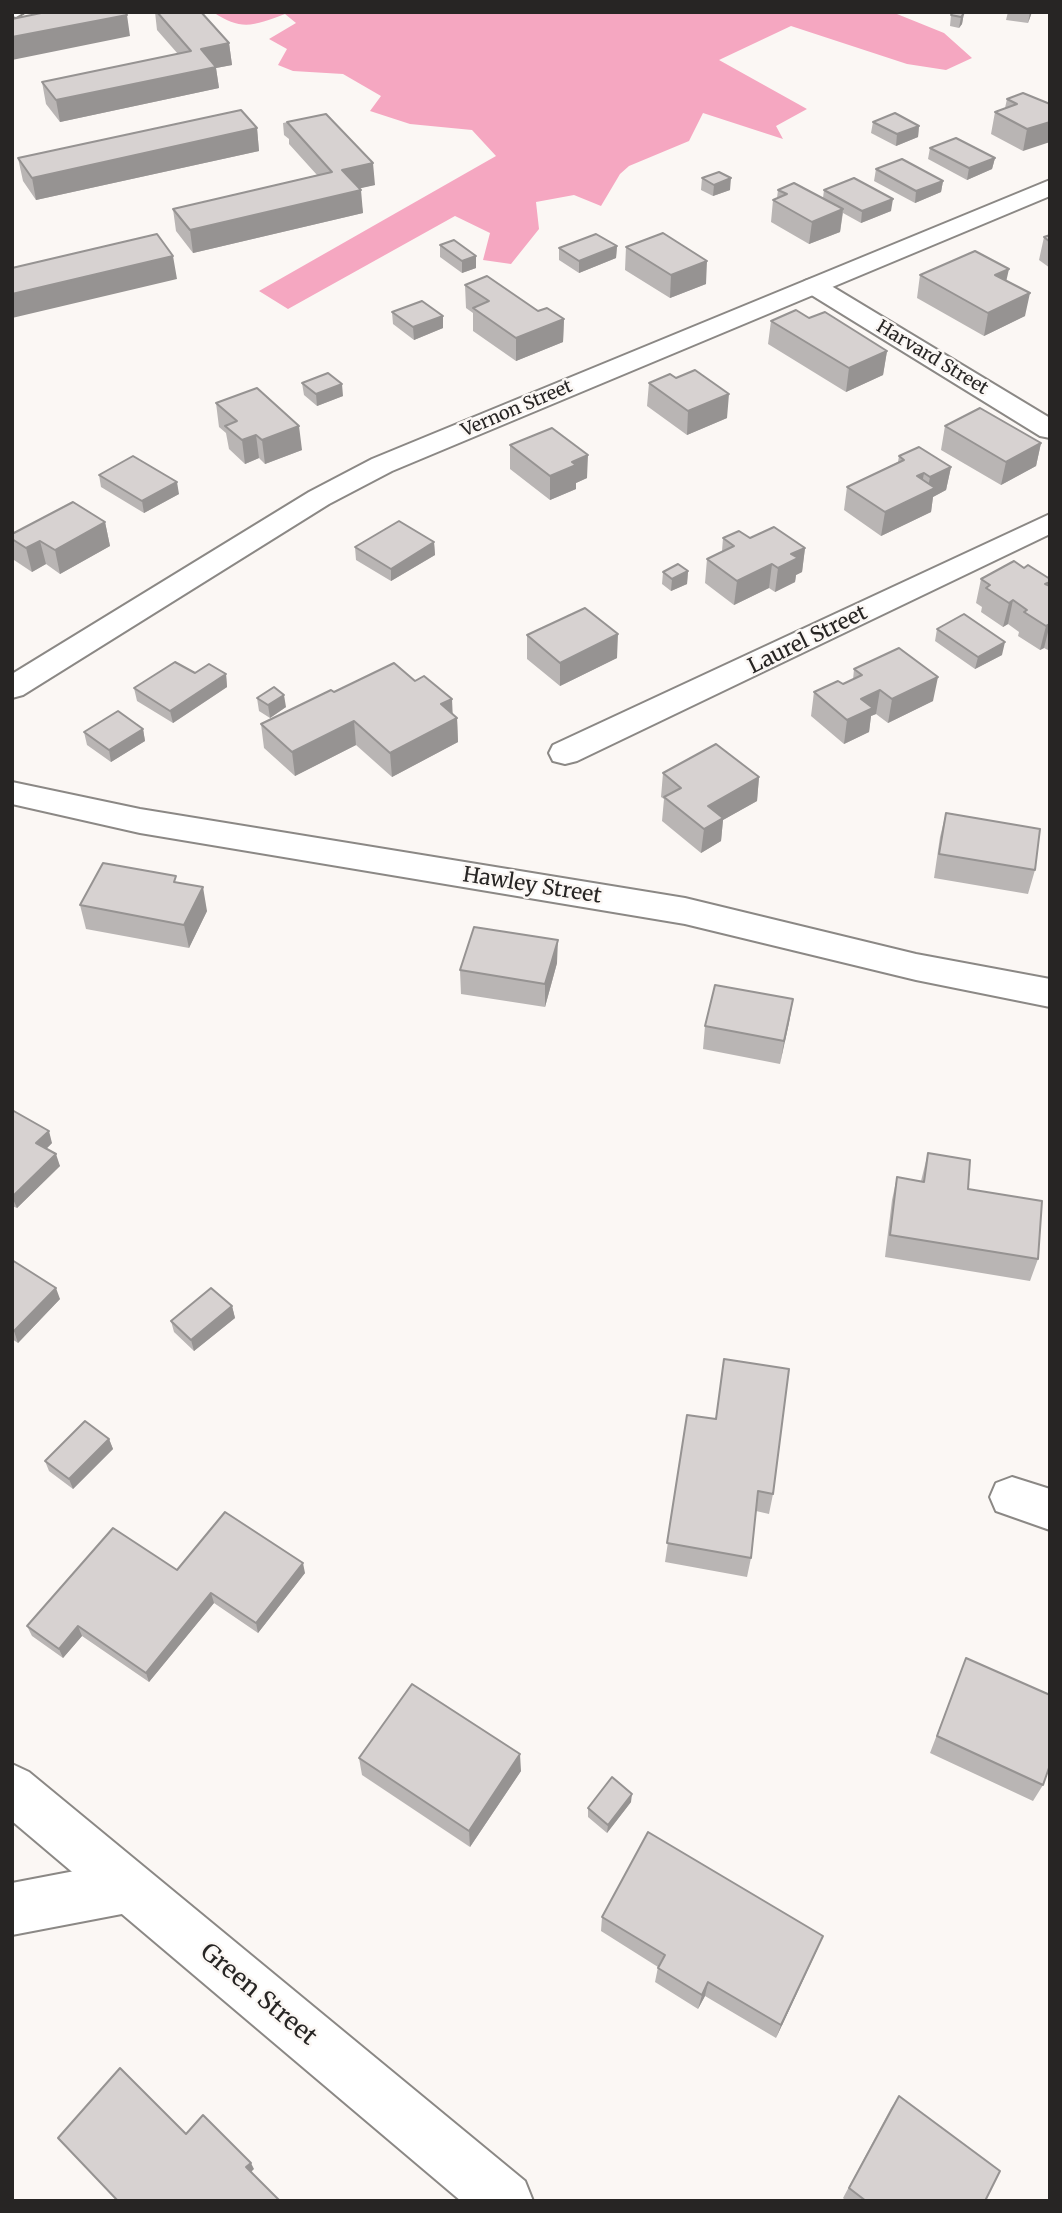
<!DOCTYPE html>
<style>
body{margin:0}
#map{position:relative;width:1062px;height:2213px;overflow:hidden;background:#fbf7f4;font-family:Merriweather,serif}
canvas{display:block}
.frame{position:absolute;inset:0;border:14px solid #272524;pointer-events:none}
</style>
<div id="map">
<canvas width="1062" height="2213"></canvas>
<div class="frame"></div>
</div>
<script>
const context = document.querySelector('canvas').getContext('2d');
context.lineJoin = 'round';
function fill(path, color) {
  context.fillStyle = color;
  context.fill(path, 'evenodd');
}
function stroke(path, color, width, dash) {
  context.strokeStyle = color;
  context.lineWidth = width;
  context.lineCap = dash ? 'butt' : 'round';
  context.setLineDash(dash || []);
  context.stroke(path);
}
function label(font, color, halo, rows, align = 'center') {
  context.font = font + ' Merriweather,serif';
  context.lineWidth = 5;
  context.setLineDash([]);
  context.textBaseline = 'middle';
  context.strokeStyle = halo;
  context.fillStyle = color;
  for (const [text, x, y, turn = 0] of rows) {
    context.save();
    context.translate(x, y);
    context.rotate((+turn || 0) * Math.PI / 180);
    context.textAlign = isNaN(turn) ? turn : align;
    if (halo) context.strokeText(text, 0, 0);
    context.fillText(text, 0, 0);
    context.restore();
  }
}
fill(new Path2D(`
 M213 12H892L944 33 972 58 946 70 907 64 791 26 719 60 807 109 776 126 783 139 703 113 689 141 629 166 620 174 601 206 574 195 536 202 539 229 511 264 483 260 490 233 455 216 288 309 259 291 496 156 472 130 410 124 370 111 381 96 343 74 293 71 278 65 287 49 269 39 296 23 285 14C255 25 242 32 213 12Z`), '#f5a7c1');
const service = new Path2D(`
 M12 12H23V13L16 17 12 16Z`);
const minor = new Path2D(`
 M814 278 823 281 1050 418V438L1040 436 805 291 801 286 805 281Z
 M1050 514V534L577 761 565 764 553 761 549 753 553 745Z
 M12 782 140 809 685 898 916 954 1050 979V1007L916 980 685 924 140 833 12 804Z
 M1012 1477 1050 1489V1530L996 1511 990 1497 996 1483Z
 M127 1861 145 1869 153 1887 145 1905 127 1913 12 1935V1883Z`);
const tertiary = new Path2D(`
 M1050 180V196L392 471 329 504 23 695 12 698V674L309 492 372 459Z
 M12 1764 29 1772 525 2181 533 2201H461L12 1821Z`);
stroke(service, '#8b8885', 4);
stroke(minor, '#8b8885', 4);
stroke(tertiary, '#8b8885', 4);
fill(service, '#fff');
fill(minor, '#fff');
fill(tertiary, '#fff');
fill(new Path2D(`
 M155 12H201L229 43 232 65 216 68 219 88 60 122 46 104 42 82 178 54 157 30Z
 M1008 12H1032L1028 23 1006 20Z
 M964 13 962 24 959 28 950 26 951 15Z
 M1007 99 1050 104 1023 151 991 134 995 112 1005 108Z
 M326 114 375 185 359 188 363 213 193 253 176 231 173 209 317 175 289 144V139L284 135 283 123Z
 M873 122 919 126 918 137 896 146 871 133Z
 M257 128 259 151 36 200 23 181 18 158Z
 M930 148 995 158 992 169 967 180 928 159Z
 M876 169 943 181 941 192 915 203 874 181Z
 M702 178 730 190 713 196 701 190Z
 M778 190 823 198 824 190 891 211 861 223 843 213 840 232 809 244 771 222 773 200 777 198Z
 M1050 235V268L1039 260 1044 237Z
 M440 245 476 268 462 273 440 257Z
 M617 246 616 258 579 273 559 260V248Z
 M626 247 706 284 670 298 625 270Z
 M920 275 1006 281 1025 316 984 336 917 298Z
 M465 285 538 311 564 319 563 342 516 361 473 331V313L466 308Z
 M392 312 443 328 414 340 393 324Z
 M809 318 887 351 883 375 846 392 768 344 771 321Z
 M302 383 343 396 317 406 304 395Z
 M649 383 727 418 687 435 647 406Z
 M216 403 302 450 265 464 259 458 245 464 229 449 226 433 219 427Z
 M945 426 1041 443 1036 466 1001 485 941 450Z
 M510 445 587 478 576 483V489L550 500 510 469Z
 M899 456 951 467 946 490 933 497 931 512 881 536 844 510 847 487 898 462Z
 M99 475 179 494 144 513 101 487Z
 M105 522 110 546 60 574 46 564 32 572 14 560 12 554V534Z
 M723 538H750L805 548 802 572 796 575 795 582 775 592 769 588 734 605 705 583 707 559 722 551Z
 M434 542 435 555 391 581 356 560 355 547Z
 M1024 568 1050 579V651L1044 648 1040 650 1018 636 1019 632 1008 624 1003 627 981 612 982 607 976 603 981 579Z
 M688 571 687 584 671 591 662 584 663 572Z
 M937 629 1002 655 975 669 935 641Z
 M527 635 617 658 560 686 527 659Z
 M854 669 933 701 888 723 876 714 871 716 869 732 844 744 811 716 814 692 843 684 853 680Z
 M226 674 227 687 173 723 137 701 134 688Z
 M334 692 453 714 457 718 458 742 392 777 356 745 295 776 264 748 261 724Z
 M257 698 286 707 270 718 259 711Z
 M143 729 145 741 111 762 87 745 84 732Z
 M663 773 759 777 757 801 723 820 721 841 701 853 662 821 664 799 661 797Z
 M946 813 1035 870 1028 894 934 878 940 837Z
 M178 883 207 911 189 948 86 929 80 905Z
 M557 963 545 1007 461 994 460 970Z
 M793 999 780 1064 703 1049 705 1026Z
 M12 1110 52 1143 46 1149 60 1166 17 1208 12 1206Z
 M928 1153 968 1189 1038 1259 1030 1281 885 1257 892 1200 897 1177 921 1181Z
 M12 1260 60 1299 18 1343 12 1339Z
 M232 1306 235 1318 194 1351 174 1332 171 1321Z
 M687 1415 773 1494 769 1514 756 1511 751 1558 747 1577 665 1562Z
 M109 1439 113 1449 73 1489 49 1471 45 1461Z
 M177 1570 305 1573 258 1633 214 1603 149 1682 82 1636 63 1658 32 1636 27 1626Z
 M966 1658 1043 1785 1033 1801 930 1753Z
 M359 1758 521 1771 470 1847 362 1775Z
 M631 1802 607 1833 588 1817V1808Z
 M602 1917 817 1950 776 2038 705 1996 698 2009 655 1982 658 1967 601 1931Z
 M899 2096 985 2201H846L843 2198 891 2108Z`), '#b9b5b4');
fill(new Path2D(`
 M1030 12H1032L1028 23Z
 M964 13 962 24 959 28 961 17Z
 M127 15 130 36 12 60V37Z
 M229 43 232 65 216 68 219 88 60 122 56 100 201 49Z
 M1050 122V142L1023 151 1027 129Z
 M919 126 918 137 896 146 897 134Z
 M257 128 259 151 36 200 32 178Z
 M995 158 992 169 967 180 969 168Z
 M373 163 375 185 344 192 342 170Z
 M731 178 730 190 713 196 714 185Z
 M943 181 941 192 915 203 916 191Z
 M361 190 363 213 193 253 190 230Z
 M893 199 891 211 861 223 862 211Z
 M843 209 840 232 809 244 812 222Z
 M617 246 616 258 579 273V261Z
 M173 256 177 279 12 318V294Z
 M476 256V268L462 273V261Z
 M707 261 706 284 670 298 671 275Z
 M1009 269 1004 291 995 275Z
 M1030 293 1025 316 984 336 988 313Z
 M443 316V328L414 340 413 327Z
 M564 319 563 342 516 361V338Z
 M887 351 883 375 846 392 849 368Z
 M342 384 343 396 317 406 316 394Z
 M729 394 727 418 687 435 688 411Z
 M299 426 302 450 265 464 262 440Z
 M256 435 259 458 245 464 242 440Z
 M1041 443 1036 466 1001 485 1006 462Z
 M588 455 587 478 576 483V489L550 500V476L572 462Z
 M951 467 946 490 933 497 931 512 881 536 885 512 917 476 924 473 920 495 927 492 930 477Z
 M177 482 179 494 144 513 142 501Z
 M105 522 110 546 60 574 55 550Z
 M40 541 46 564 32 572 26 548Z
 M434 542 435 555 391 581V569Z
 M805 548 802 572 796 575 795 582 775 592 778 568 791 554Z
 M772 564 769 588 734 605 737 581Z
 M688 571 687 584 671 591 672 579Z
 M1013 600 1008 624 1003 627 1009 603Z
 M1050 624 1044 648 1040 650 1046 626Z
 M618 634 617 658 560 686V663Z
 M1005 642 1002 655 975 669 978 657Z
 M226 674 227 687 173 723 170 711Z
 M938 677 933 701 888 723 892 699Z
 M880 690 876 714 871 716 869 732 844 744 847 720 861 699Z
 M284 695 286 707 270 718 268 705Z
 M452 699 453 721 457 718 458 742 392 777 390 753 441 704Z
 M354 721 356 745 295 776 292 752Z
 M143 729 145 741 111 762 109 750Z
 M759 777 757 801 723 820 721 841 701 853 704 829 708 806Z
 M203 887 207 911 189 948 184 925Z
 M558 940 557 963 545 1007V984Z
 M793 999 789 1023 780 1064 784 1041Z
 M49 1131 52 1143 40 1155 36 1143Z
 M56 1154 60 1166 17 1208 12 1197Z
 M56 1288 60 1299 18 1343 14 1331Z
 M232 1306 235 1318 194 1351 191 1340Z
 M109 1439 113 1449 73 1489 69 1479Z
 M303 1563 305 1573 258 1633 256 1623Z
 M211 1593 214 1603 149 1682 146 1673Z
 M78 1626 82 1636 63 1658 59 1649Z
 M520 1754 521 1771 470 1847 469 1831Z
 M632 1794 631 1802 607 1833 608 1825Z
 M823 1936 817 1950 776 2038 781 2025Z
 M708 1982 705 1996 698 2009 702 1995Z
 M251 2163 254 2169 250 2173 246 2167Z`), '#969392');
const building = new Path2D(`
 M46 12H125L127 15 12 37V19Z
 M157 12H201L229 43 201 49 216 67 56 100 42 82 191 51Z
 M953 12H962L964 13 961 17 951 15Z
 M1023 93 1050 104V122L1027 129 995 112 1017 104 1007 99Z
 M241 110 257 128 32 178 18 158Z
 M895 113 919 126 897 134 873 122Z
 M326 114 373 163 342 170 361 190 190 230 173 209 332 172 287 122Z
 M956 138 995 158 969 168 930 148Z
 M902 159 943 181 916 191 876 169Z
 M719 172 731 178 714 185 702 178Z
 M854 178 893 199 862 211 824 190Z
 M794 183 843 209 812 222 773 200 787 194 778 190Z
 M663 233 707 261 671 275 626 247Z
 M157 234 173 256 12 294V268Z
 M596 234 617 246 579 261 559 248Z
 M1050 235V242L1044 237Z
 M454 240 476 256 462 261 440 245Z
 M975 251 1009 269 995 275 1030 293 988 313 920 275Z
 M487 276 538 311 547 308 564 319 516 338 473 308 489 301 465 285Z
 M422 301 443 316 413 327 392 312Z
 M796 310 809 318 825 312 887 351 849 368 771 321Z
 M695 370 729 394 688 411 649 383 670 374 676 378Z
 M328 373 342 384 316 394 302 383Z
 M257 388 299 426 262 440 256 435 242 440 225 426 237 421 216 403Z
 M980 408 1041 443 1006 462 945 426Z
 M552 428 588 455 572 462 576 465 550 476 510 445Z
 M919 447 951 467 930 477 924 473 917 476 935 488 885 512 847 487 904 460 899 456Z
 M133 456 177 482 142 501 99 475Z
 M73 502 105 522 55 550 40 541 26 548 12 539V534Z
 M399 521 434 542 391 569 355 547Z
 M774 527 805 548 791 554 798 558 778 568 772 564 737 581 707 559 734 546 723 538 739 531 750 538Z
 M1014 561 1024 568 1028 565 1050 579V582L1045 584 1050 586V624L1046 626 1024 612 1027 610 1013 600 1009 603 986 588 990 585 981 579Z
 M678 564 688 571 672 579 663 572Z
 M585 608 618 634 560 663 527 635Z
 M964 614 1005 642 978 657 937 629Z
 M899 648 938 677 892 699 880 690 861 699 873 708 847 720 814 692 838 681 843 684 862 675 854 669Z
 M175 662 195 673 209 664 226 674 170 711 134 688Z
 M394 663 415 681 424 676 452 699 441 704 457 718 390 753 354 721 292 752 261 724 331 690 334 692Z
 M274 687 284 695 268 705 257 698Z
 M118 711 143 729 109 750 84 732Z
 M716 744 759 777 708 806 723 818 704 829 664 797 681 788 663 773Z
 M946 813 1040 829 1035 870 939 854Z
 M103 863 176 876 174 882 203 887 184 925 80 905Z
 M474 927 558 940 545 984 460 970Z
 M715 985 793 999 784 1041 705 1026Z
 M12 1110 49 1131 36 1143 56 1154 12 1197Z
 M928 1153 970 1160 968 1189 1042 1201 1038 1259 890 1235 897 1177 924 1182Z
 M12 1260 56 1288 14 1331 12 1330Z
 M211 1288 232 1306 191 1340 171 1321Z
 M724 1359 789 1369 773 1494 758 1491 751 1558 667 1543 687 1415 716 1419Z
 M85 1421 109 1439 69 1479 45 1461Z
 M225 1512 303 1563 256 1623 211 1593 146 1673 78 1626 59 1649 27 1626 113 1528 177 1570Z
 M966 1658 1050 1695V1765L1043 1785 937 1736Z
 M412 1684 520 1754 469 1831 359 1758Z
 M612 1777 632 1794 608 1825 588 1808Z
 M648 1832 823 1936 781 2025 708 1982 702 1995 658 1968 665 1955 602 1917Z
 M120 2068 186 2134 203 2115 251 2163 246 2167 280 2201H118L58 2138Z
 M899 2096 1000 2171 985 2201H866L849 2188Z`);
fill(building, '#d7d2d1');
stroke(building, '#969392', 2);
label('18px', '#272524', '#fbf7f4', [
 ["Harvard Street",932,358,31],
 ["Vernon Street",517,409,-23]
]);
label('21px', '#272524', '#fbf7f4', [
 ["Laurel Street",808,640,-26],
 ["Hawley Street",532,886,9]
]);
label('24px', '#272524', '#fbf7f4', [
 ["Green Street",258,1995,40]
]);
</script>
